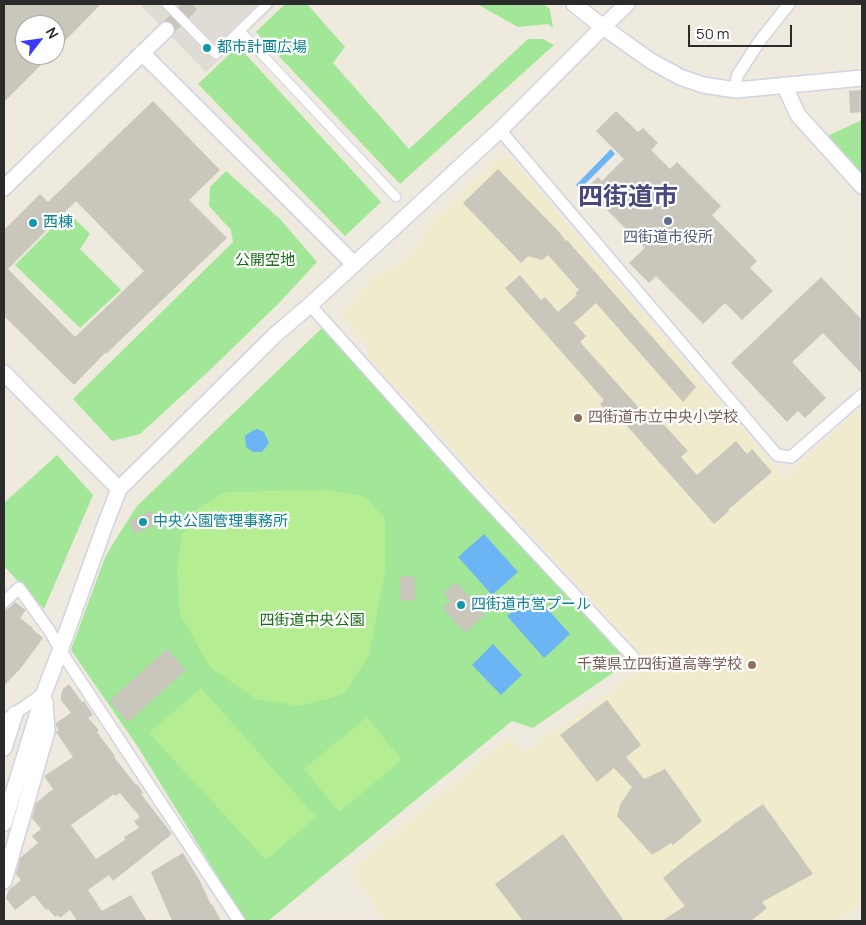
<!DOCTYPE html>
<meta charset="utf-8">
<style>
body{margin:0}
#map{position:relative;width:866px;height:925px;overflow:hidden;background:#eeeadd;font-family:Manrope,sans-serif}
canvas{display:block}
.frame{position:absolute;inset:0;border:5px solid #2b2b2b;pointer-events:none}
.north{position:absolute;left:15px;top:15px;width:50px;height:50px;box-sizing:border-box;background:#fff;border:1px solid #aaa;border-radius:50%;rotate:60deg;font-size:14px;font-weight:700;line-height:20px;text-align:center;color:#2b2b2b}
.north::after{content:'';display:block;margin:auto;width:18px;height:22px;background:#3b39ff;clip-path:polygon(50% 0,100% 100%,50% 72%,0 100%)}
.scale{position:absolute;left:688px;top:25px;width:104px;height:22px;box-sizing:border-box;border:2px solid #2b2b2b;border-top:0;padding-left:6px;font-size:15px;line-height:18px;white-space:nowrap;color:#2b2b2b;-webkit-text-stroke:4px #fff;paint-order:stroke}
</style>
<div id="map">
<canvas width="866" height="925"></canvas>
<div class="frame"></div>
<div class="north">N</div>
<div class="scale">50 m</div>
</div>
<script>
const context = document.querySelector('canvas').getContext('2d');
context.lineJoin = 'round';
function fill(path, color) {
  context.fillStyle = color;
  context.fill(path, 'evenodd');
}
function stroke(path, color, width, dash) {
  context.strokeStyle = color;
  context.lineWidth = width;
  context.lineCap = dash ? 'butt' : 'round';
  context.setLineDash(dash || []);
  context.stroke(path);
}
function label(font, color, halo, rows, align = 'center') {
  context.font = font + ' Manrope,"Noto Sans JP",sans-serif';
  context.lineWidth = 4.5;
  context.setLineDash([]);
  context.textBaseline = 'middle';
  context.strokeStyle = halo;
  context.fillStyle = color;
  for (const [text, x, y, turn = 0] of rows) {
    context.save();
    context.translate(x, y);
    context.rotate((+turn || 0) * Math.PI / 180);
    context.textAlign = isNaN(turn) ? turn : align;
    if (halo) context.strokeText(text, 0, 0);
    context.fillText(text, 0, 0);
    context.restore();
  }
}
fill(new Path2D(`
 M509 156 784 478 862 407V905L836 921H385L351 870 510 737 525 752 641 670 644 660 623 634 369 358 368 345 341 314 375 276 399 265 417 248 433 220 500 157Z`), '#f0ebcc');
fill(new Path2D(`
 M285 4H307L345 47 333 63 409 149 528 39H543L554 45 400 184 256 32Z
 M477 4H543L550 9 553 28 548 24 518 27Z
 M238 46 381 202 345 236 198 84Z
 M862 120V178L823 138Z
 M226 171 280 219 317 262 279 303 210 370 140 434 112 441 73 399 233 242 231 230 209 206 210 187Z
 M68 212 90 234 80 249 121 290 80 328 15 265Z
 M323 327 624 658V665L533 728 512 721 268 921H245L138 747 71 650 104 560 114 542 137 506Z
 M57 455 93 495 44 609 4 566V503Z`), '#a2e797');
fill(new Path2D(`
 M327 490 366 497 385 519V572L369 655 344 694 301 706 256 699 210 667 180 614 177 569 182 537 194 511 225 492Z
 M201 688 316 817 266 860 149 733Z
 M367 717 402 760 339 812 304 769Z`), '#b5ee92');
fill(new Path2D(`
 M139 4H277L206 72Z`), '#dedcd4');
fill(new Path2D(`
 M611 149 615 154 580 189 576 185Z
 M257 429 264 432 269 443 262 452H253L246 447 245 436 250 432Z
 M484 534 518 572 492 595 458 557Z
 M533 593 570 634 544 658 507 616Z
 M493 644 522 675 501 695 472 665Z`), '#6cb5f4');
fill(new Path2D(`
 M4 4H101L55 51V25H25V55H51L4 102Z
 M862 90V112L850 113 849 91Z
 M153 101 220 170 189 200 227 238 106 354 105 353 74 385 4 316V230L40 194 48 202ZM76 201 144 271 75 337 8 269Z
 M616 111 638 132 643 128 658 143 651 150 670 169 677 162 721 206 712 215 757 261 750 268 773 291 742 320 725 303 703 324 656 276 649 283 629 263 645 248 590 193 594 189 590 185 598 177 602 181 624 159 596 131Z
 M498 169 559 232 566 241 567 240 696 387 683 402 596 303 574 323 586 336 580 342 648 418 654 414 688 451 681 457 697 475 736 441 747 454 752 449 772 472 728 510 729 511 714 524 620 418 616 422 600 404 604 400 505 288 520 275 541 300 545 297 558 312 577 295 575 293 579 290 548 255 542 260 528 256 521 263 463 203Z
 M821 277 862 320V374L823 333 792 362 826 398 805 418 798 411 787 422 731 363Z
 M152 511 158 524 134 534 129 521Z
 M400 576 415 577V601L400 600Z
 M456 582 485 614 465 633 442 608 450 601 443 593Z
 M15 602 26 610 20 618 33 628 32 629 43 638 21 668 4 686V609L9 608Z
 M167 649 186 670 128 722 109 701Z
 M69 684 82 702 84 701 93 715 88 718 99 730 97 732 115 756 114 757 136 785 137 784 143 793 141 794 172 834 113 881 109 875 88 890 102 911 131 895 147 921H77L70 910 60 918 58 915 55 917 48 909 46 910 34 895 15 910 6 898 9 890 21 880 16 874 20 858 38 843 32 836 41 829 32 818 36 803 53 789 44 776 73 757 56 732 59 730 56 726V723L71 713 61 700V695L63 689ZM120 793 140 817 134 821 139 828 124 837 125 840 96 859 71 825 114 794 115 796Z
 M607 700 641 745 626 757 644 779 665 769 702 821 673 845 671 843 652 855 617 816 621 803 632 787 614 768 597 782 560 735Z
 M763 804 813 874 762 902 767 908 751 921H662L685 906 663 878 685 860 731 827V826Z
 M563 834 624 921H523L495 884Z
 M183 853 200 881 211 905 212 904 221 921H172L151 872Z`), '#c9c6bc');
stroke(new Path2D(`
 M166 30 192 4`), '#c7c4b9', 15, [15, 8]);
const pedestrian = new Path2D(`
 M167 4 216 54 267 4
 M240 31 396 197`);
const minor = new Path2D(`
 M736 90 737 76 759 42 789 4
 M500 130 777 455 791 457 862 395
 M310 305 469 482 634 658
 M4 602 19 588 49 630 66 659 239 921
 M4 721 44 693`);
const tertiary = new Path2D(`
 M574 4 603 27 651 61 680 77 703 85 736 90 862 78
 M142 53 354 264
 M784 85 798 115 862 186
 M4 188 166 30
 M4 373 119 489
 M4 748 15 714
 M4 823 44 693 60 651 105 525 119 489 275 335 310 305 500 130 603 27 627 4
 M4 881 47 731 45 702`);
stroke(pedestrian, '#d2d2e5', 11);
stroke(minor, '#d2d2e5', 14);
stroke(tertiary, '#d2d2e5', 18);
stroke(pedestrian, '#fff', 9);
stroke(minor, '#fff', 11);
stroke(tertiary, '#fff', 15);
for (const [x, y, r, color] of [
 [207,48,5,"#0f9aa8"],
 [668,221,5,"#5c6f8a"],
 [33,223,5,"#0f9aa8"],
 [578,418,5,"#8d6e63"],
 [143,522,5,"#0f9aa8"],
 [461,605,5,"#0f9aa8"],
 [752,665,5,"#8d6e63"]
]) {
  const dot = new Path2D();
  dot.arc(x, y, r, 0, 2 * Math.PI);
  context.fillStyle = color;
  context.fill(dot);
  stroke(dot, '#fff', 2);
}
label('15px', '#0d838f', '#fff', [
 ["都市計画広場",217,48],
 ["西棟",43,223],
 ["中央公園管理事務所",153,522],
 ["四街道市営プール",471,605]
], 'left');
label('15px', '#4e5e75', '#fff', [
 ["四街道市役所",668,238]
]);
label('15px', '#186d17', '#fff', [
 ["公開空地",265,261],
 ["四街道中央公園",312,621]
]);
label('15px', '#785e54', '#fff', [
 ["四街道市立中央小学校",588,418],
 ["千葉県立四街道高等学校",742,665,"right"]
], 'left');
label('bold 25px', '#4a497e', '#fff', [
 ["四街道市",628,198]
]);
</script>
